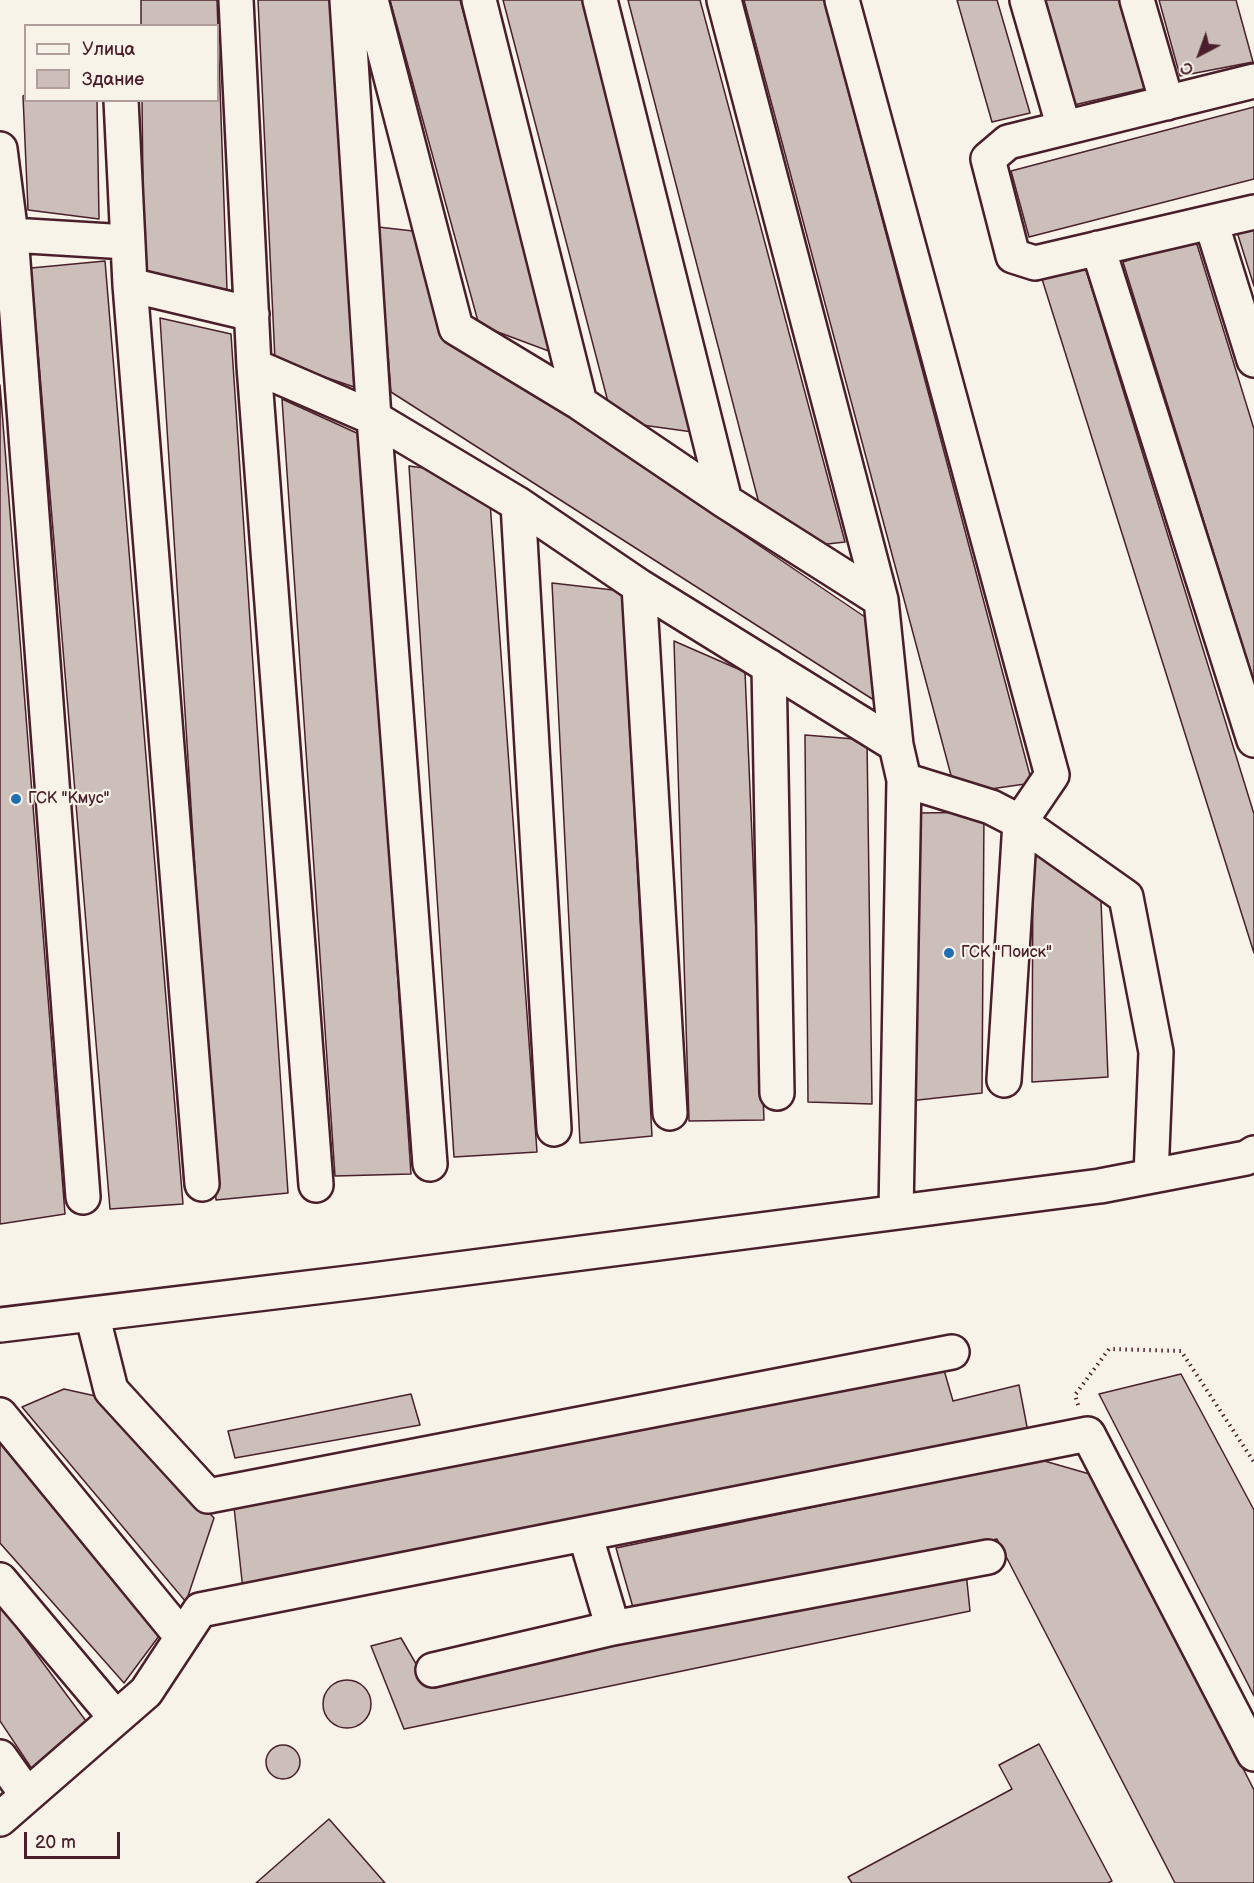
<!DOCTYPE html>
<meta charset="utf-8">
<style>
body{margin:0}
#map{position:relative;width:1254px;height:1883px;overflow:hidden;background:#f7f3e8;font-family:"Balsamiq Sans",sans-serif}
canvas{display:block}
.legend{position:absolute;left:24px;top:24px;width:195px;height:78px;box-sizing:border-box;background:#f7f3e8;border:2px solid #b29e9c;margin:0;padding:8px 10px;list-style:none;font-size:18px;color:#4a1f2b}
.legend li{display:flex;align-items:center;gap:12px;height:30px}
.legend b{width:30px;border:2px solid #b29e9c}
.north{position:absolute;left:1170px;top:24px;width:60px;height:60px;-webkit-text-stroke:4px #f7f3e8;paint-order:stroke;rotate:221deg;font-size:16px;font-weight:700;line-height:24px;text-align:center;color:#4a1f2b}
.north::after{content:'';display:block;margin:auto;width:21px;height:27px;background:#4a1f2b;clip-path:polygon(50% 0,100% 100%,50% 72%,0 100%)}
.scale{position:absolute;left:24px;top:1832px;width:96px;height:27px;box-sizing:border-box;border:3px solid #4a1f2b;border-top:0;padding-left:8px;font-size:18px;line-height:21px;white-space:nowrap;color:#4a1f2b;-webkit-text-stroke:4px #f7f3e8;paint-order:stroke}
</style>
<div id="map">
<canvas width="1254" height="1883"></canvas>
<ul class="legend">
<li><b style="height:8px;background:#f7f3e8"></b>Улица</li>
<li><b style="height:16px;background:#ccbfb9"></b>Здание</li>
</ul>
<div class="north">С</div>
<div class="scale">20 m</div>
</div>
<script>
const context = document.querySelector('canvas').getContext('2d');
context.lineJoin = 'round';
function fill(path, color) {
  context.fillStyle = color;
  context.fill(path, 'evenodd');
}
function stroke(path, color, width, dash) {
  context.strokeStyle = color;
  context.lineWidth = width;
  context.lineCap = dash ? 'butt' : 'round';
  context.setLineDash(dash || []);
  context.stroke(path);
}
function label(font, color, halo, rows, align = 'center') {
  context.font = font + ' "Balsamiq Sans",sans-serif';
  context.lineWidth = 4.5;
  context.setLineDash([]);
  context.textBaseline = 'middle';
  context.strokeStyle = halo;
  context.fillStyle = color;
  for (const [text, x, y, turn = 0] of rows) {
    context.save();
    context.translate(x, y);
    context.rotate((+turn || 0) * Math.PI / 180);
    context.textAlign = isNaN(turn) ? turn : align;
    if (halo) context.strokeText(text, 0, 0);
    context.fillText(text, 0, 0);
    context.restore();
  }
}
const building = new Path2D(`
 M141 0H217L227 290 144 271 142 100H218V26H141Z
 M258 0H332L354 387 275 360Z
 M390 0H460L554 353 479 325Z
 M503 0H583L700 433 613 421Z
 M628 0H700L845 542 810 546 762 515Z
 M744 0H824L1032 783 956 794Z
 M957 0H997L1030 113 992 122Z
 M1043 0H1122L1147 88 1074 105Z
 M1159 0H1236L1253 62 1180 76Z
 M26 94V100H97L99 219 28 210 23 96Z
 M1254 107V179L1029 237 1011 171Z
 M378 227 413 231 440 330 868 619 877 702 391 392Z
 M1254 228V286L1237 232Z
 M1195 238 1254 429V682L1123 262Z
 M105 261 183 1204 110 1209 31 268Z
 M1085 267 1254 814V953L1042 279Z
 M160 318 231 334 288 1193 216 1200Z
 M0 385 65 1214 0 1224Z
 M282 399 361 435 411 1174 335 1176Z
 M409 466 454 472 490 502 537 1152 454 1157Z
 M552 583 622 591 652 1136 580 1143Z
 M674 641 745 672 764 1120 689 1121Z
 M805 735 867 740 872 1104 808 1102Z
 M984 812 982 1093 909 1101 919 813Z
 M1033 853 1101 901 1108 1077 1032 1082Z
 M944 1370 953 1401 1019 1385 1028 1432 243 1590 234 1507Z
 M1181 1374 1254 1510V1696L1099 1394Z
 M64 1389 100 1397 214 1518 186 1602 22 1407Z
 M411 1394 420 1425 235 1458 228 1431Z
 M0 1443 159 1636 124 1683 0 1543Z
 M1041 1460 1093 1475 1254 1790V1883H1175L997 1539 634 1611 616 1548Z
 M966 1572 970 1611 404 1729 371 1646 401 1638 426 1681Z
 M0 1605 86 1721 34 1772 0 1721Z
 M323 1704a24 24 0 1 1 48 0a24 24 0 1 1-48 0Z
 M1039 1744 1112 1881 1108 1883H852L848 1877 1012 1789 999 1765Z
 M266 1762a17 17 0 1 1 34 0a17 17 0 1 1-34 0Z
 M329 1819 385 1883H256Z`);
fill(building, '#ccbfb9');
stroke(building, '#4a1f2b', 1.5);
const minor = new Path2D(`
 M236 0 254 366
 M347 0 374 418 430 1164
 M371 0 456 328 580 403 725 501 881 600
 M479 0 580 403
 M600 0 725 501
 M724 0 881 600 896 745 904 780 991 807 1020 822 1126 897 1156 1052 1151 1176
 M842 0 1052 775 1020 822 1004 1080
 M1027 0 1064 128
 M1137 0 1167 103
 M121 100 130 285
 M0 149 11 235 83 1197
 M1254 212 1211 222 1254 360
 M1211 222 1035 263 1013 256 988 159 1008 142 1254 81
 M11 235 127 242
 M1098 248 1254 740
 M518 504 554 1129
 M639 586 670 1113
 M769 666 777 1093
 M202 1184 130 285 252 314
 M316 1185 254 366 374 418 518 504 639 586 896 745
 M896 1212 904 780
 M92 1314 111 1390 208 1496 952 1352
 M0 1325 365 1281 1100 1186 1246 1158 1254 1153
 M0 1415 182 1637
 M585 1534 613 1628
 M0 1580 116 1718
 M433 1670 613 1628 988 1557
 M0 1757 27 1795
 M0 1819 146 1692 200 1610 1088 1434 1254 1754`);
stroke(minor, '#4a1f2b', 38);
stroke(new Path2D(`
 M1078 1405 1075 1395 1109 1349 1181 1351 1254 1462`), '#4a1f2b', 4, [1.5, 4.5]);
stroke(minor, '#f7f3e8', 33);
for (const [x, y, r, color] of [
 [16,799,6,"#1f6fb2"],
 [949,953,6,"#1f6fb2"]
]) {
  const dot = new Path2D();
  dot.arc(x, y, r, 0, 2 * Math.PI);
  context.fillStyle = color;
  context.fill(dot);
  stroke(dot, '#f7f3e8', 2);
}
label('16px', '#4a1f2b', '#f7f3e8', [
 ["ГСК \"Кмус\"",28,799],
 ["ГСК \"Поиск\"",961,953]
], 'left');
</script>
